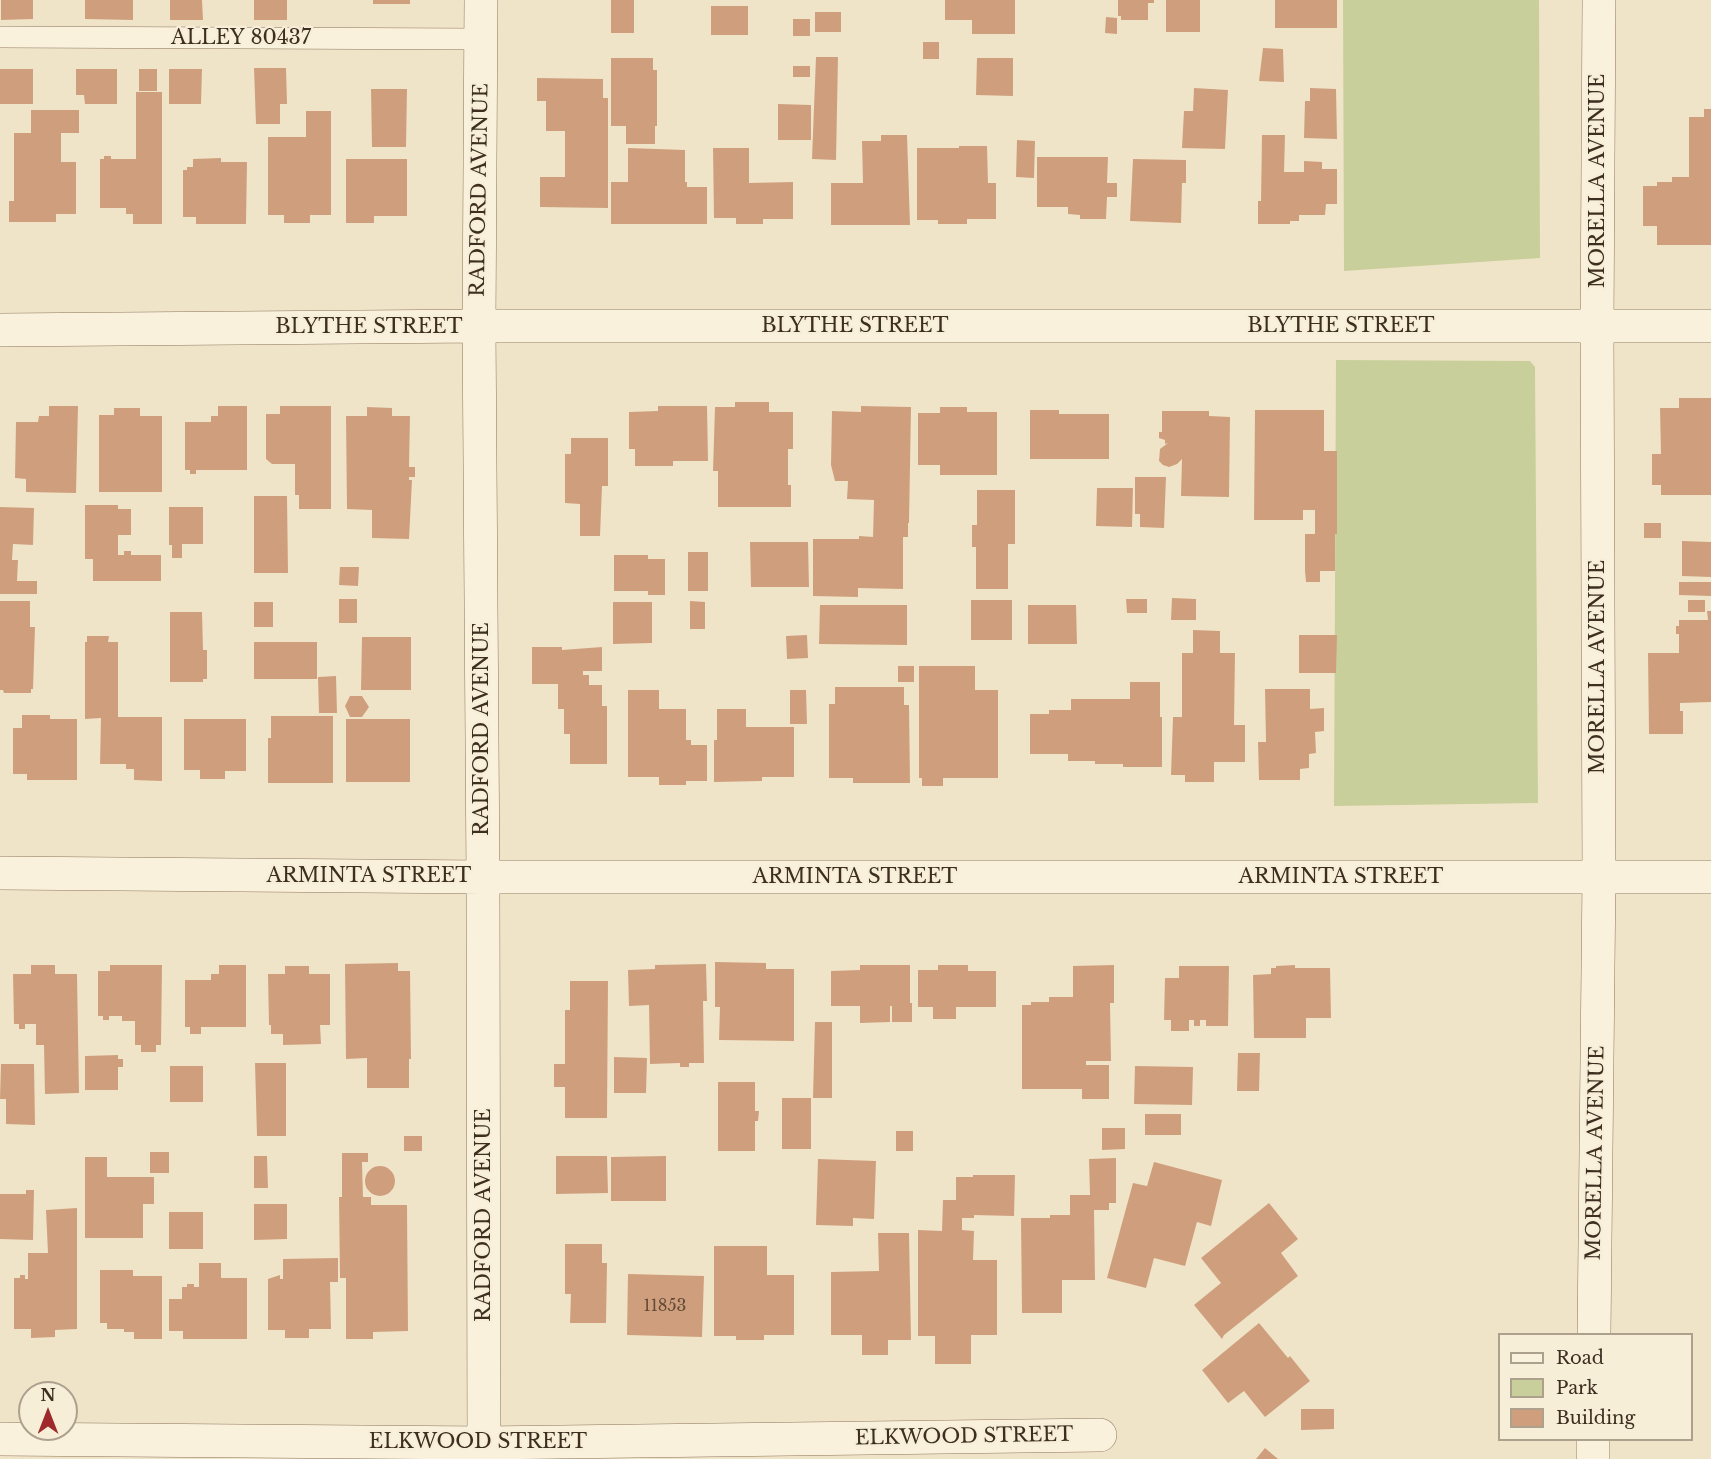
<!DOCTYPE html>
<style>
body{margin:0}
#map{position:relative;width:1711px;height:1459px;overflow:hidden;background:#f0e4c8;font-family:"Libre Baskerville",serif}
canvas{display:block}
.legend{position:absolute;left:1498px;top:1333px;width:195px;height:108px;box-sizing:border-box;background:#f7eed8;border:2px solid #ada18e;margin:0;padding:8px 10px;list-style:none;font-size:18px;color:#3d2e20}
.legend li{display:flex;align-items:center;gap:12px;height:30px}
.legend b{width:30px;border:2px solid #ada18e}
.north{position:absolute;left:18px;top:1381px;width:60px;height:60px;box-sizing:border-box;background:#f7eed8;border:2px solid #ada18e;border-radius:50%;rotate:0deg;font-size:16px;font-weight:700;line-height:24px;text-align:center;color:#3d2e20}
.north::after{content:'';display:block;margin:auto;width:21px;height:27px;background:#9e2a2b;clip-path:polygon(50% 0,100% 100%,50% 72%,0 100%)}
</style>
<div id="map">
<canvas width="1711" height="1459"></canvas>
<ul class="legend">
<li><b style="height:8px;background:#faf1dc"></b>Road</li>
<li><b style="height:16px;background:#c9cf9b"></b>Park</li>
<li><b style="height:16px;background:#cf9f7d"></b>Building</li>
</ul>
<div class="north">N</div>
</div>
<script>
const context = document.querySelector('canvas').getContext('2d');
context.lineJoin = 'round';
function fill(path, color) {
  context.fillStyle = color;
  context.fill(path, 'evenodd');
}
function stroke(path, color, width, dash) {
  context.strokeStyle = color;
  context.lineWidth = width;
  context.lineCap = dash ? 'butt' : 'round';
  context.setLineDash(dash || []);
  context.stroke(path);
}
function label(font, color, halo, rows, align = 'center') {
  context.font = font + ' "Libre Baskerville",serif';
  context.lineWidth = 4.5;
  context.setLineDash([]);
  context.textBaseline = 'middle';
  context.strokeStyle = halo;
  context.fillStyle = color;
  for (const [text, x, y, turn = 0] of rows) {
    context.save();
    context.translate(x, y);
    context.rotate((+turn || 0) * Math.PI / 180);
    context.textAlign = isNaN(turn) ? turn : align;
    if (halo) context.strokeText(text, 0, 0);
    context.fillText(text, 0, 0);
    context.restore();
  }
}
fill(new Path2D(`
 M1343 0H1539L1540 258 1344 271Z
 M1336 360 1530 361 1535 367 1538 803 1334 806Z`), '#c9cf9b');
fill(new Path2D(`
 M1 0H33V19L1 20Z
 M85 0H133V20L85 19Z
 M170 0H202L203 20H170Z
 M254 0H287V20H254Z
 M373 0H410V4H373Z
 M611 0H634V33H611Z
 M945 0H1015V34H972V20H945Z
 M1118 0H1154V3H1148V20H1121V16H1118Z
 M1166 0H1200V32H1166Z
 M1275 0H1337V28H1275Z
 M711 6H748V35H711Z
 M815 12H841V32H815Z
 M1106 17 1117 18V34L1105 33Z
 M793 19H810V36H793Z
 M923 42H939V59H923Z
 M1263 48 1283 49 1284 82 1259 81Z
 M816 57H838L836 160 812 159Z
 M611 58H653V70H657V126H655V144H626V126H611Z
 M977 58H1013V96L976 95Z
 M793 66H810V77H793Z
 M254 68H286L287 104H280V124H256Z
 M0 69H33V104H0Z
 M76 69H117V104H85L84 95H76Z
 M139 69H157V91H139Z
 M169 69H202L201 104H169Z
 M537 78 603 79V98H608V208L540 207V177H565V131H546V101H537Z
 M1194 88 1228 90 1225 149 1182 148 1184 111H1193Z
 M1310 88 1336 89 1337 139 1304 138 1305 101H1310Z
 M371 89H407L406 147H372Z
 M136 92H162V224H133V214H126V208H100V159H104V156H111V159H136Z
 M778 104 811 105V140H778Z
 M1704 109H1711V245H1657V226H1643V186H1657V182H1672V177H1689V117H1704Z
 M31 110H79V133H61V162H76V214H56V222H9V201H14V133H31Z
 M306 111H331V215H310V223H284V215H268V137H306Z
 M881 135H907L910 225H831V183H863L862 141H881Z
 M1262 135H1285L1284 172H1304V161L1322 162V169H1337V204H1326L1325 215H1299V221H1290V224H1258V201H1261Z
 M1017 140 1035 141 1034 178 1016 177Z
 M959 146H987L988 183H996V219H967V224H938V220H917V148H959Z
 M628 148 685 150V182H687V187H707V224H611V182H628Z
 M713 148H749V183L793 182V219H763V224H736V218H714Z
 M1037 157H1108L1107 183H1117V197H1107L1106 219H1080V215L1068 214V207H1037Z
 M221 158V162H247L246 224H196V217H183V170H187V167H193V159Z
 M346 159H407V216H374V223H346Z
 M1133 159 1186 160V183H1182L1181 223 1130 221Z
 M1679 398H1711V495H1661V485H1652V454H1661L1660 408H1679Z
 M735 402H769V412H793V449H788V485H791V507H718V471H713L715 407H735Z
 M49 406H78L76 493 26 492V479L15 478 16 422H38L39 416H49Z
 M218 406H247V470H196V474H190V470H185V422H211V416H218Z
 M280 406H331V509H299V495H295V464H272L266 459V414H280Z
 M658 406H707L708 461H673V466H635V449H629V412L658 411Z
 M861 406 911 407 909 523H908V537H903V589L858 588V597L813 596V539H859V536L873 537 874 500 847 499 848 481H835L831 465 832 411 861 412Z
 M367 407 392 408V416H410L409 467H415V477H409V480H412L409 539 372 538V510L347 509 346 416H367Z
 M940 407H967V412H997V475H940V465H918V413H940Z
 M114 408H140V416H162V492H99V415H114Z
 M1030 410H1059V414H1109V459H1030Z
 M1255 410H1324V451H1337V534H1335V571H1320V582H1306L1305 571V534H1315V510H1303V520H1254Z
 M1162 411H1209V416L1230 417 1229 497 1181 496 1182 459 1177 464 1169 467 1163 465 1159 461 1160 449 1168 443 1165 444V440L1159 438V432H1162Z
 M571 438H608V486H602L600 536H580V504L565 503V454H571Z
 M1135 477H1166L1164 528 1140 527V514H1135Z
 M1097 488H1133L1132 527 1096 526Z
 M977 490H1015V544H1008V589H976V547H972V525H977Z
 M254 496H287L288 573H254Z
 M85 505H118V509H131V535H118V555H124V551H131V555H161V581H93V559H85Z
 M0 507 34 508 33 545 13 544 12 560H18L17 581H37V594H0Z
 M169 507H203V544H182V558H172V545H169Z
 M1644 523H1661V538H1644Z
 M1682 541 1711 542V577L1682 576Z
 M750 542H808L809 587H751Z
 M688 552H708V591H688Z
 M614 555H648V559H665V595H648V591H614Z
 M340 567H359L358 586 339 585Z
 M1679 582H1711V596L1679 595Z
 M1172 598 1196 599V620H1171Z
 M339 599H357V623H339Z
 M1126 599H1147V613H1127Z
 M971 600H1012V640H971Z
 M1688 600H1705V612H1688Z
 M0 601H30V627H35L33 689H31V693H4L3 690H0Z
 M690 601 705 602V629H690Z
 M254 602H273V627H254Z
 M613 602H652V643L613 644Z
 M820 605H907V645L819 644Z
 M1028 605H1076L1077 644H1028Z
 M1707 611H1711V702L1680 703V711H1683V734H1649L1648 653H1679V634H1676V626H1679V620H1708Z
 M170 612H202L203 650H207V679H203V682H170Z
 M1193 630 1220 631V653H1235L1234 725H1245V762H1214V782H1185V775H1171L1173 717H1182V653H1193Z
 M807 635 808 658 787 659 786 636Z
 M1299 635H1337L1336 673H1299Z
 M87 636H109L108 642H118V717H162V781L134 780V769H126V764H100L101 718 85 719V642H87Z
 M362 637H411V690H361Z
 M254 642H317V679H254Z
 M532 647H562V650L602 647V671H583V675H589V685H602V706H607V764H570V734H564V709H558V684H532Z
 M898 666H914V682H898Z
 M919 666H975V690H998V778H943V786H922V778H919Z
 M336 676 337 713H319L318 677Z
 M1130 682H1160V717H1162V767H1123V764H1095V761H1068V754H1030V714H1049V710H1071V699H1130Z
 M835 687H904V705H909L910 783H853V778H829V704H835Z
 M1265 689H1310V709L1324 708V731L1315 732 1316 753 1309 754V768L1300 769V780H1259L1258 742H1266Z
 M628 690H659V709H686V740H691V745H707V781H686V785H659V777H628Z
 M790 690H806L807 724H790Z
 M350 696H362L369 707 362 717H350L345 706Z
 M717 709H746V727H794V777H762V781L714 782V740H717Z
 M22 715H50V719H77V780H27V774H13V728H22Z
 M271 716H333V783H268V738H271Z
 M184 719H246V771H225V779H200V770H184Z
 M346 719H410V782H346Z
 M715 962 766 963V969H794V1041L719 1040 720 1007H715Z
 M398 963V971H410L411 1059H409V1088H367V1058L346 1059 345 964Z
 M706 964 707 1001H703L704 1063H689V1067H680V1063L650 1064 649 1005 629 1006 628 970 655 969V965Z
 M31 965H55V974H77L79 1093 45 1094 44 1045H36V1024H25V1029H19V1024H14L13 974H31Z
 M110 965H162L161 1045H156V1052H141V1045H135V1021H122V1016H109V1020H103V1016H98V971H110Z
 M219 965H246V1027H201V1034H190V1027H185V980H211V974H219Z
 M860 965H910V1003H912V1022H892V1006H890V1022L860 1023V1006H831V971L860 970Z
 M938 965H968V971H996V1007H956V1019H933V1007H918V970H938Z
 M1114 965V1003H1110L1111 1061H1086V1065H1109V1099H1082V1089H1022V1005H1031V1002H1049V997H1073V966Z
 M1295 965V968H1330L1331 1018H1306V1038H1254L1253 975 1271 974V968H1276V966Z
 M285 966H309V974H330V1025H320L321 1044 283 1045V1034H271V1025H269L268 974H285Z
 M1179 966H1229L1228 1026H1206V1020H1200V1026H1194V1020H1189V1031H1171V1020H1164L1165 978H1179Z
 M570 981H608L607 1118H565V1087H554V1064H565V1010H570Z
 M815 1022H832V1098H813Z
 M1238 1053H1260L1259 1091H1237Z
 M118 1055V1059H123V1067H118V1090H85V1056Z
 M614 1057 647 1058 646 1093H614Z
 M255 1063H286V1136H257Z
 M1 1064H34L35 1125 6 1124V1099H0Z
 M170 1066H203V1102H170Z
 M1135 1066 1193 1067 1192 1105 1134 1104Z
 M718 1082H755V1111H759L758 1121H755V1151H718Z
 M782 1098H811V1149H782Z
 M1145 1114H1181V1135H1145Z
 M1102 1128H1125V1149L1102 1150Z
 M896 1131H913V1151H896Z
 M404 1136H422V1151H404Z
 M150 1152H169V1173H150Z
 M342 1153H368V1162H362L363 1197H371V1205H407L408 1331 373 1332V1339H346V1278H340L339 1197H342Z
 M254 1156H267L268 1188H254Z
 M556 1156H607L608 1193 556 1194Z
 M666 1156V1201H611V1157Z
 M85 1157H107V1177H154V1204H143V1238H85Z
 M1116 1158V1203H1109V1210H1094L1095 1280H1062V1313H1022L1021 1218H1050V1215H1070V1195H1090L1089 1159Z
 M818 1159 876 1161 874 1219 853 1218V1226L816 1225Z
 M1154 1162 1222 1180 1211 1226 1197 1222 1185 1266 1154 1258 1146 1288 1107 1278 1133 1183 1147 1186Z
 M365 1181a15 15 0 1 1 30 0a15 15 0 1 1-30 0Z
 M973 1175H1015L1014 1216 974 1215V1218H962V1230L974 1231 973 1260H997V1335H971V1364H935V1336H918V1230L942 1231 943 1200H956V1177H973Z
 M26 1190H34L33 1240 0 1239V1194H26Z
 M1269 1203 1298 1239 1281 1253 1298 1276 1224 1335 1222 1339 1194 1305 1221 1283 1201 1258Z
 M254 1204H287V1239L254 1240Z
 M77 1208V1329L55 1330V1337L31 1338V1329H14V1278H20V1275H25V1279H28V1253H48L46 1210Z
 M169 1212H203V1249H169Z
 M878 1233H909L911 1340H888V1355H862V1335H831V1272L879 1271Z
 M565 1244H602V1263H607L606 1323H570L571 1294H565Z
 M714 1246H767V1275H794V1335H764V1340H736V1336H714Z
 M338 1258V1282H330L331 1329H309V1338H285V1330H268V1279L280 1275V1279H283V1259Z
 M199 1263H221V1278H247V1339H183V1331H169V1299H182V1287H187V1284H194V1287H199Z
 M100 1270H133V1276H162V1339H134V1332H124V1329H107V1323H100Z
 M628 1274 704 1276 702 1337 627 1335Z
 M1259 1323 1288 1358 1290 1356 1310 1381 1265 1417 1244 1391 1228 1403 1202 1370Z
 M1301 1409H1334V1429L1301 1430Z
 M1265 1448 1278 1459H1256Z`), '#cf9f7d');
const lane = new Path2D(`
 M0 37 481 39`);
const street = new Path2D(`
 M481 0 479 326 483 877 484 1459
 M0 330 479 326H1711
 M0 873 483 877H1711
 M1594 1334 1599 877 1597 326 1599 0
 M0 1439 484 1443 1100 1435
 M1593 1459V1440`);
stroke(lane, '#8d765c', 22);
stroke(street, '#8d765c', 34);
stroke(lane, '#faf1dc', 21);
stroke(street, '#faf1dc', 33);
label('16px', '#624a37', null, [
 ["11853",665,1306]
]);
label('20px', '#3d2e20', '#f7eed8', [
 ["ALLEY 80437",241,38],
 ["MORELLA AVENUE",1598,181,-90],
 ["RADFORD AVENUE",480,190,-89],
 ["BLYTHE STREET",855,326],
 ["BLYTHE STREET",1341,326],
 ["BLYTHE STREET",369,327],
 ["MORELLA AVENUE",1598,667,-90],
 ["RADFORD AVENUE",482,729,-90],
 ["ARMINTA STREET",369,876],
 ["ARMINTA STREET",855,877],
 ["ARMINTA STREET",1341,877],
 ["MORELLA AVENUE",1596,1153,-89],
 ["RADFORD AVENUE",484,1215,-90],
 ["ELKWOOD STREET",964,1437,-1],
 ["ELKWOOD STREET",478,1442]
]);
</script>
